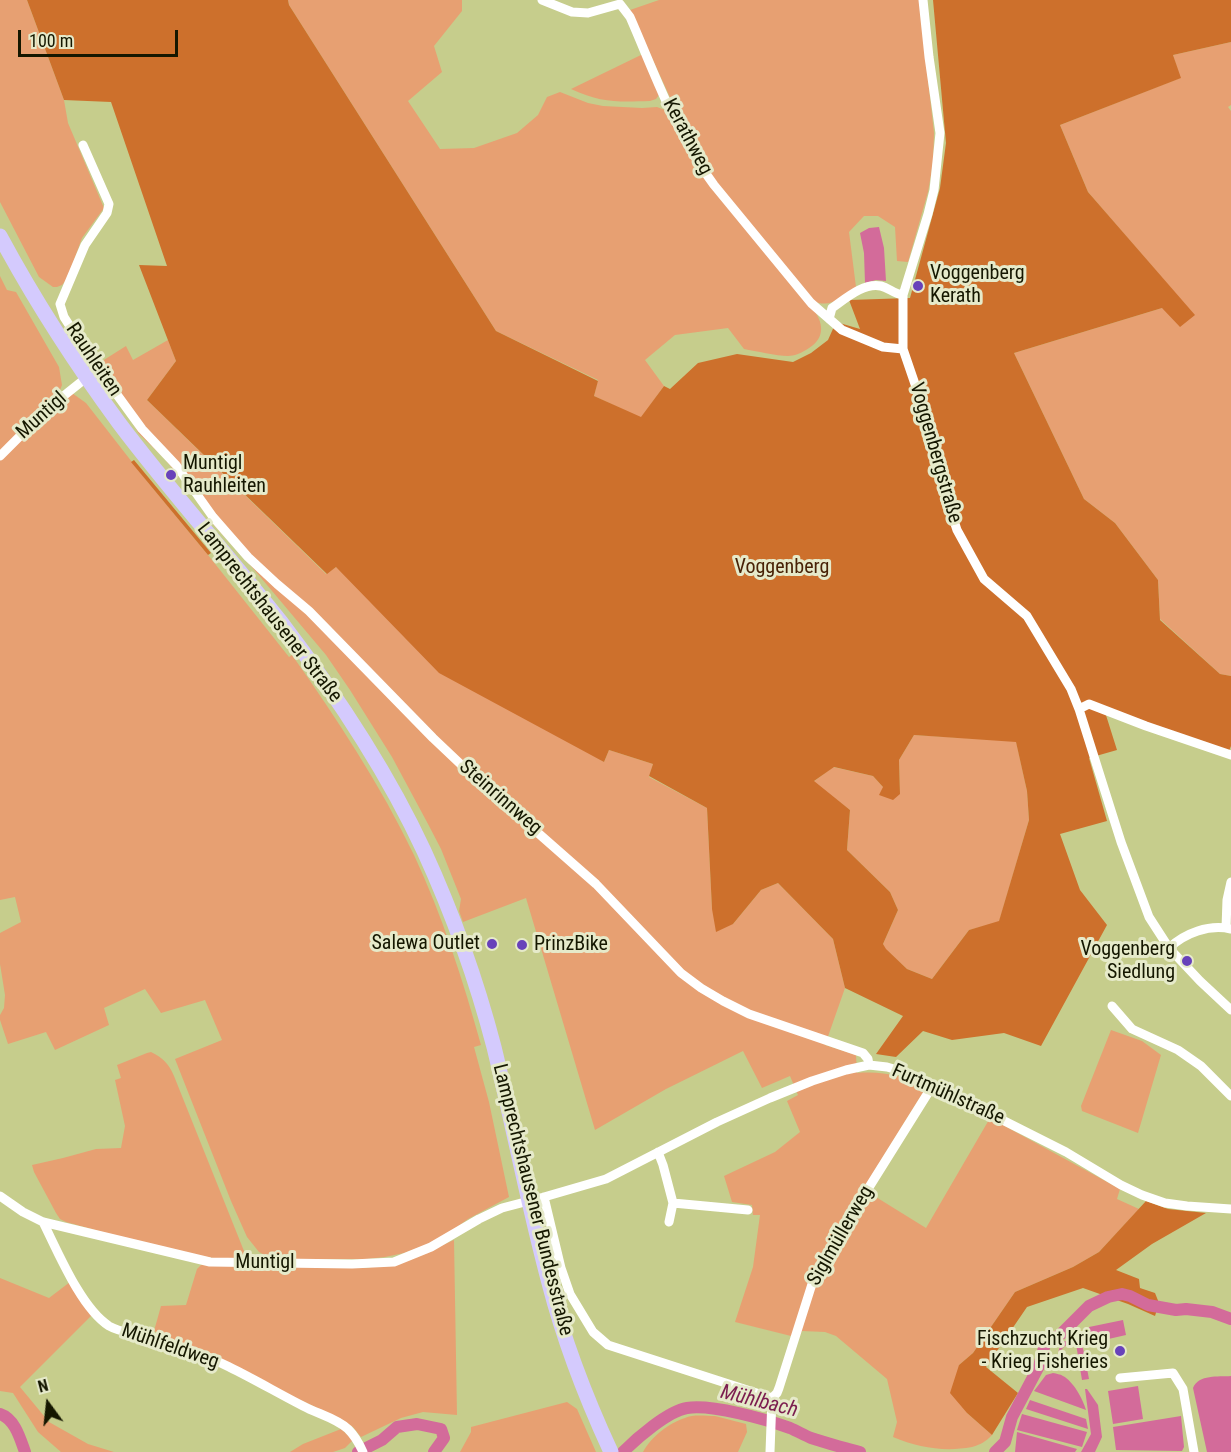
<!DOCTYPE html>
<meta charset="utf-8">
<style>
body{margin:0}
#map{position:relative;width:1231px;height:1452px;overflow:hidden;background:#c6cd8c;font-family:"Roboto Condensed",sans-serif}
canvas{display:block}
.north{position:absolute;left:18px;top:1374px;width:60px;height:60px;-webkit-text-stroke:4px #e6eaca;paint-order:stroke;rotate:345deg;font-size:16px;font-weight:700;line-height:24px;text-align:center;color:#151700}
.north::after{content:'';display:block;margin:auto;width:21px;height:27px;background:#151700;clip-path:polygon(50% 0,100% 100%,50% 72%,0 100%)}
.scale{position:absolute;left:18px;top:30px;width:160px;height:27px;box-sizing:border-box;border:3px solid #151700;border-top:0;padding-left:8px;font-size:18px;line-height:21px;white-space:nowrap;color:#151700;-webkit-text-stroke:4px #e6eaca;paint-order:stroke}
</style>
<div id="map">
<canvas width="1231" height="1452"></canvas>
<div class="north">N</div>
<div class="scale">100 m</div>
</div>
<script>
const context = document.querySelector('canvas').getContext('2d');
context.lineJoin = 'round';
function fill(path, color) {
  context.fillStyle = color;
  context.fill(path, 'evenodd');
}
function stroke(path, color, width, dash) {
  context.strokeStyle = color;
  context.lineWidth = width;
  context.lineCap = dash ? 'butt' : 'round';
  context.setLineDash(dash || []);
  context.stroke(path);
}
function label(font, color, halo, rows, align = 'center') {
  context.font = font + ' "Roboto Condensed",sans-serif';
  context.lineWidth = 6;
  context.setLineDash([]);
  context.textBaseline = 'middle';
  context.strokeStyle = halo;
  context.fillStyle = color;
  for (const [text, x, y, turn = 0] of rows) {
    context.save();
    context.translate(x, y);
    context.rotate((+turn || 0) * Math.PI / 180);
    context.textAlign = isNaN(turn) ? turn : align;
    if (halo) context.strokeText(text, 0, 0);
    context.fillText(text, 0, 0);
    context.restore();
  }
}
fill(new Path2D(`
 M0 0H27L64 100 68 123 104 208 82 238 67 279 62 285 57 287H53L39 277 0 202Z
 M288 0H462V11L434 46 442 72 408 101 440 149 474 148 517 133 538 115 547 97 560 92 588 103 603 106 642 108 657 107 665 110 669 114 686 148 814 310C825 326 824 340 806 350 801 353 794 356 788 356 776 356 756 351 744 349L728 328 675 335 645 360 664 386 641 418 594 396 598 380 496 331 289 5Z
 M659 0H919L934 133 933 163 928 192 908 262 897 261 895 227 878 216H864L849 232 856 287C841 297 831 309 813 301L712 179 690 141 630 10Z
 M1231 42V105L1228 107 1231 111V676L1220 674 1160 619 1158 580 1115 523 1084 499 1014 353 1162 308 1194 315 1088 192 1060 125 1180 78 1173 55Z
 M643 54 659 95 656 99 650 101C618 102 601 103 571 89Z
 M0 276 7 290 16 292 59 367 62 385 57 398 0 452Z
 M168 340 176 361 147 400 326 574 336 567 604 762 609 750 653 764 649 777 707 808 712 909 733 924 761 890 778 883 833 939 845 988 825 1045 856 1055 857 1073C885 1071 900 1076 927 1086L863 1189 926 1228 990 1118 1120 1189 1117 1199 1139 1209 1099 1252 1073 1267 1015 1292 973 1353 959 1365 967 1413 992 1435C985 1442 982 1444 972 1447 945 1452 919 1448 893 1437L897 1422 887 1379 836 1336 825 1332 802 1331 799 1338 735 1322 753 1267 760 1215H753L752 1205 732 1202 724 1176 775 1152 800 1132 787 1101 798 1095 790 1076 762 1088 743 1051 666 1089 595 1130 526 898 463 922 459 911 461 899 441 849 428 824 392 757 350 690 326 655 251 566 214 525 182 480 163 457 139 434 99 363 126 346 133 360Z
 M72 393 86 403 146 480 208 555 289 657 292 655C337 719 380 784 414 855 442 915 463 980 481 1045L474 1047 489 1102 509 1197 468 1219 450 1232 426 1245 404 1253 385 1257 366 1259H272L259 1252 247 1237 231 1201 175 1059 222 1040 205 1000 161 1013 145 989 104 1008 109 1025 55 1050 46 1032 8 1044 0 1020V1015L4 1008 5 995 0 964V933L21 922 15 897 0 900V458L45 414Z
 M914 735 1016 741 1027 791 1029 820 999 922 969 930 932 979 907 969 885 949 883 944 898 910 890 892 847 850 850 810 813 782 833 767 873 776 883 787 900 794 899 760Z
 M1111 1030 1142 1041 1161 1055 1138 1133 1082 1111 1081 1106Z
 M151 1052C163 1058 169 1064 174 1076L244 1251C243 1255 244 1256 239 1258 220 1267 93 1229 66 1222L60 1219 56 1213 34 1172 32 1165 63 1158 96 1149 121 1148 125 1126 115 1080 121 1078 117 1065 147 1053Z
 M454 1240 457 1415 423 1412 401 1418 361 1437 353 1427 339 1418 167 1338 154 1331 161 1306 186 1305 197 1269 201 1265 366 1268 409 1260Z
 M0 1278 49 1298 70 1282 93 1314 20 1387 49 1422 88 1444 114 1452H61L38 1432 13 1393 0 1391Z
 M567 1402 577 1409 596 1452H460L471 1432V1427Z
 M715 1416 746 1424 747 1432 738 1452H643C651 1437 669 1423 685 1418 693 1414 706 1416 715 1416Z
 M341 1429 353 1440 345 1448 333 1452H290L303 1444Z`), '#e7a072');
fill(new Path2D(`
 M27 0H288L289 5 496 331 598 381 594 396 641 417 664 386 670 389 698 363 737 354 793 362 811 353 828 340 836 322 860 329 849 300 910 298 940 188 946 143 933 0H1231V42L1173 55 1181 78 1060 125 1088 192 1195 315 1180 327 1162 308 1014 353 1084 499 1115 523 1158 580 1160 620 1220 674 1231 676V746L1229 751 1105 712 1117 750 1089 758 1107 821 1060 834 1080 890 1107 925 1041 1046 1004 1033 952 1040 923 1031 896 1057 876 1054 903 1016 845 988 833 939 778 883 761 890 733 924 716 932 712 909 707 808 649 776 653 764 609 750 604 762 439 673 336 567 327 574 147 400 176 361 139 265 167 266 111 102 64 100ZM914 735 1016 742 1027 791 1029 820 999 921 969 930 932 979 907 969 886 949 883 944 898 910 890 892 847 850 850 810 814 781 834 767 873 776 883 787 879 795 893 800 900 794 899 760Z
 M134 460 211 553 208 555 131 462Z
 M1146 1201 1168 1209 1206 1213 1152 1244 1116 1270 1139 1279 1140 1288 1155 1293 1159 1303 1155 1316 1128 1304 1083 1288 1027 1307 986 1367 1018 1393 992 1435 967 1413 950 1393 959 1365 973 1353 1015 1292 1073 1267 1099 1252Z`), '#cd702c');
fill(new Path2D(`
 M879 227 884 248 886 281 876 280 865 283 864 253 860 233 869 228Z
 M1123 1320 1126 1335 1091 1343 1089 1327Z
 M1081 1338 1089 1379 1082 1380 1076 1344 1065 1346 1058 1353 1061 1342Z
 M1053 1373C1057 1374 1060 1374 1063 1376 1073 1381 1083 1399 1086 1410L1034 1391 1046 1375Z
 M1231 1376V1452H1207L1193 1388C1199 1374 1218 1377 1231 1376Z
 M1138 1386 1143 1419 1113 1424 1108 1391Z
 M1085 1389H1087L1098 1405 1102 1437 1095 1452H1081L1091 1434Z
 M1030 1400 1086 1419 1088 1429 1026 1409Z
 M1022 1414 1087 1432 1082 1447 1017 1430Z
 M1181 1416 1184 1447 1182 1451 1116 1450 1113 1427Z
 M1017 1432 1077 1449 1075 1452H1015Z`), '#d36b9a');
stroke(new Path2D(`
 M0 1414C15 1419 20 1438 25 1452
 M358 1452 382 1440 397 1427 417 1424 441 1429 444 1438 434 1452
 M623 1452C637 1438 668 1411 687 1408 712 1404 765 1419 790 1428 797 1431 804 1435 811 1438 827 1443 843 1448 860 1452
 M995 1452 1005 1442 1012 1417 1039 1366 1045 1344 1061 1334 1089 1306 1108 1297 1122 1294 1130 1296 1148 1305 1176 1310 1186 1309 1212 1312 1231 1319`), '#d36b9a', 12);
stroke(new Path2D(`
 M542 0 572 12 588 13 620 4 630 17C655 74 676 135 714 185L811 303 842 330 883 347 903 349
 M923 0 929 57 940 133 934 190 928 214 903 295V349L916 387 937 469 957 530 984 579 1027 616 1071 689 1079 709 1121 842 1149 917 1169 948 1200 981 1231 1010
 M83 145 109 204 107 213 85 245 60 304 64 317 91 359 142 429 176 465 213 517 248 557 277 584 309 611 433 738 471 774 596 884 681 973 701 988 723 1001 749 1014 863 1053 868 1059 869 1065
 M829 319 832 308C845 299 864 282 881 286 889 288 894 294 903 295
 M0 456 46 410 86 378
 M1079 709 1089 704 1146 726 1231 755
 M1226 928 1227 900 1231 882
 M1169 948C1185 933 1209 924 1231 929
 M1112 1006 1132 1029 1178 1050 1201 1066 1231 1096
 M658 1152 663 1165 673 1203 748 1210
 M0 1196 23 1212 43 1222 210 1262 352 1264 394 1262 431 1247 479 1219 502 1208 544 1197 606 1179 717 1122 770 1098 812 1081 846 1070 869 1065 887 1067 904 1072 933 1085 1066 1152 1121 1185 1142 1195 1165 1203 1187 1206 1231 1209
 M544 1197 561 1268 570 1294 593 1332 608 1345 772 1398 777 1393 779 1388 812 1284 826 1256 933 1085
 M43 1222C58 1252 81 1308 109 1326 119 1332 133 1333 144 1336 158 1339 171 1343 184 1348 226 1362 264 1386 303 1406 318 1414 336 1418 348 1429 355 1436 359 1443 363 1452
 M669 1222 673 1203
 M1120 1378 1173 1373 1183 1389 1194 1452
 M770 1452 772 1398`), '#fff', 9);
stroke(new Path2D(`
 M0 236C35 301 75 363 119 423 170 491 228 555 281 622 335 693 386 769 424 851 452 912 477 982 494 1047 513 1125 528 1205 549 1283 564 1341 586 1398 611 1452`), '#d4cafd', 15);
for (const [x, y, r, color] of [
 [918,286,6,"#6842ba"],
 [171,475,6,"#6842ba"],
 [492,944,6,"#6842ba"],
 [522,945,6,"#6842ba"],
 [1187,961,6,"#6842ba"],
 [1120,1351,6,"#6842ba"]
]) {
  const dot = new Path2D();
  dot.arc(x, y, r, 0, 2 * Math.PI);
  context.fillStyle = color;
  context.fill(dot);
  stroke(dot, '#e6eaca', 2);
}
label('20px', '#151700', '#e6eaca', [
 ["Kerathweg",687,137,62],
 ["Rauhleiten",93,360,56],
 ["Muntigl",42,416,-42],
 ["Voggenbergstraße",935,453,74],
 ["Lamprechtshausener Straße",269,613,52],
 ["Steinrinnweg",500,798,41],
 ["Furtmühlstraße",948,1095,24],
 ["Lamprechtshausener Bundesstraße",532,1200,76],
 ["Siglmüllerweg",841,1236,-60],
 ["Muntigl",265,1263],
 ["Mühlfeldweg",170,1347,19]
]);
label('20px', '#151700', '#e6eaca', [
 ["Voggenberg",930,274],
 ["Kerath",930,297],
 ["Muntigl",183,464],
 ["Rauhleiten",183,487],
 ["Salewa Outlet",480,944,"right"],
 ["PrinzBike",534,945],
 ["Voggenberg",1175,950,"right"],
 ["Siedlung",1175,973,"right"],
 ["Fischzucht Krieg",1108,1340,"right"],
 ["- Krieg Fisheries",1108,1363,"right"]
], 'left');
label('20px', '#482206', '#e6eaca', [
 ["Voggenberg",782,568]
]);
label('italic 21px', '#7b1d4f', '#e6eaca', [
 ["Mühlbach",759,1402,14]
]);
</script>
